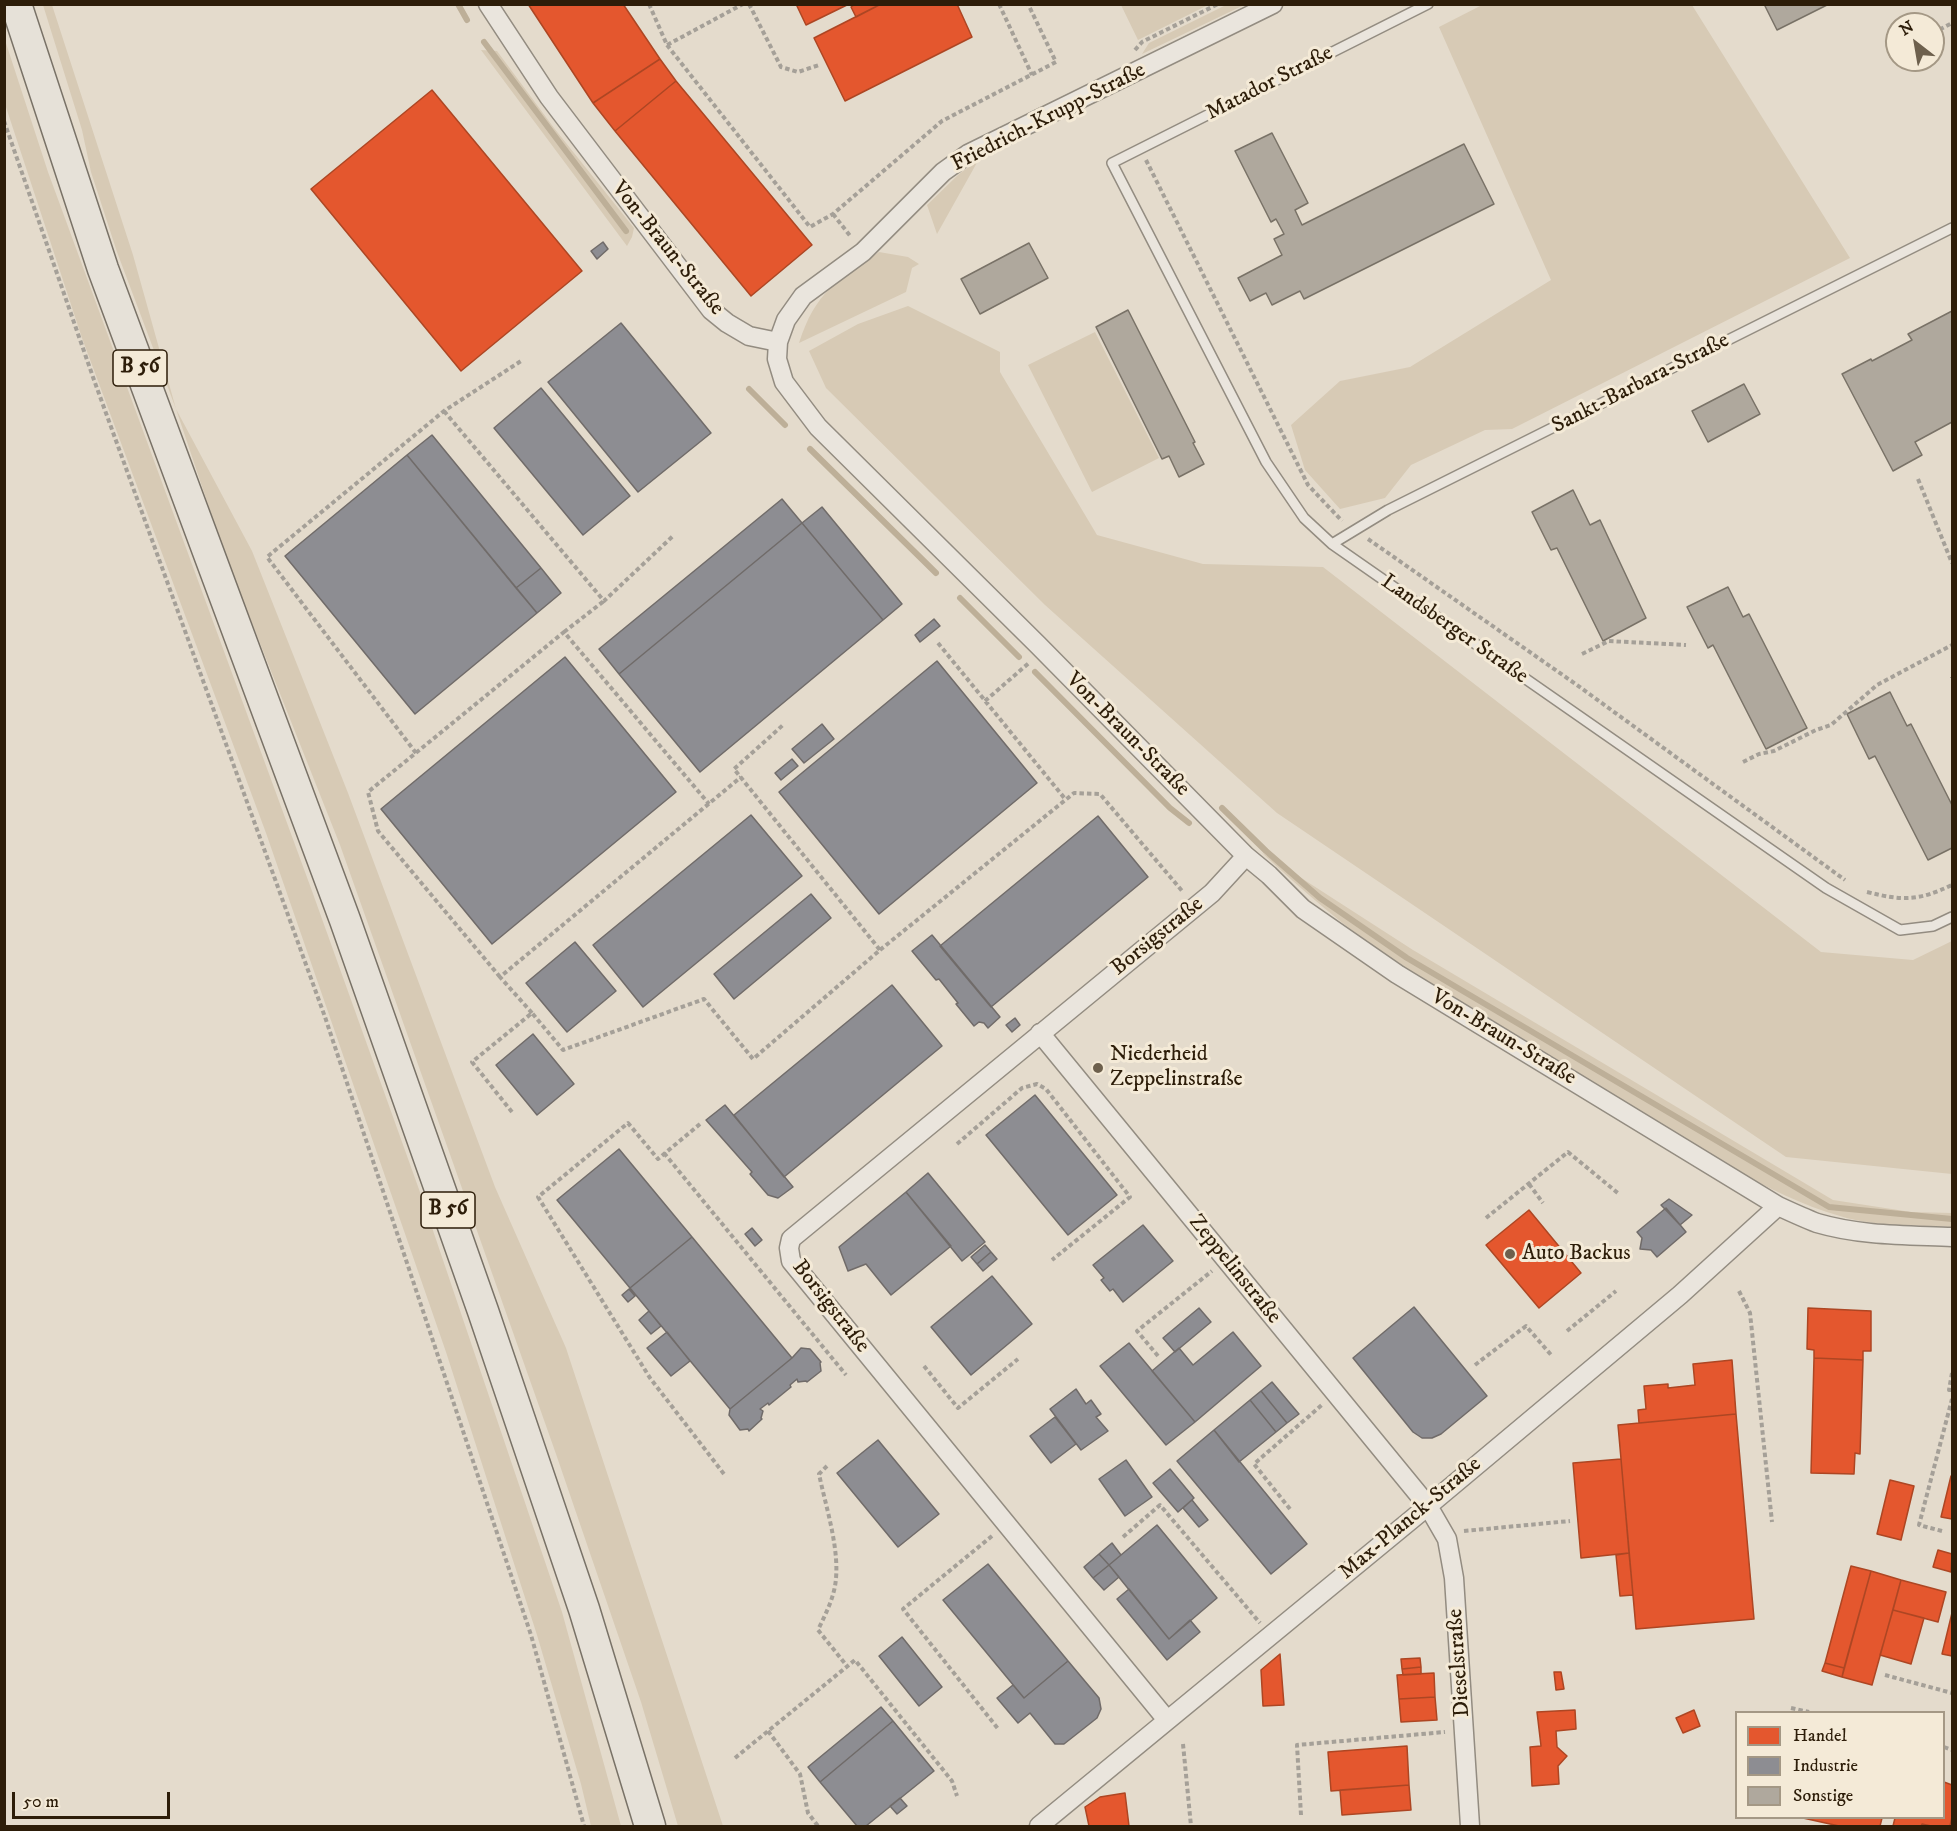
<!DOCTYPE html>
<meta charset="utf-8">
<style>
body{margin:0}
#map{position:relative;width:1957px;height:1831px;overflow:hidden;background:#e4dbcc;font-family:"IM FELL DW Pica",serif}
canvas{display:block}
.frame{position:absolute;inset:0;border:6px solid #2d1d09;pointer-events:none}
.legend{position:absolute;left:1735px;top:1711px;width:210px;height:108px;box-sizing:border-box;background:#f4ead7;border:2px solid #a49885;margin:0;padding:8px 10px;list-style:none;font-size:18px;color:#2d1d09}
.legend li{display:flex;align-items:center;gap:12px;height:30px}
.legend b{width:30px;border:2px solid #a49885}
.north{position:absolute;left:1885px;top:12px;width:60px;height:60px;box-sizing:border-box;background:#f4ead7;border:2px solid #a49885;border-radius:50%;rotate:329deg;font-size:16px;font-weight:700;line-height:24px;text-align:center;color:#2d1d09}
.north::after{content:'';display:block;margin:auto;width:21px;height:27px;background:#6d604d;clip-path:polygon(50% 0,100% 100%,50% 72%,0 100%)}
.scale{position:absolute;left:12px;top:1792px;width:158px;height:27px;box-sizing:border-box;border:3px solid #2d1d09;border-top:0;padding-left:8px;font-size:18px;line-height:21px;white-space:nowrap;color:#2d1d09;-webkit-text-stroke:4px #f4ead7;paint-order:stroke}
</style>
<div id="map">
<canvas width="1957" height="1831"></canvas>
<div class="frame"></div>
<ul class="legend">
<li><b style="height:16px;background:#e4572e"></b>Handel</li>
<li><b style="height:16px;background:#8d8d92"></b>Industrie</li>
<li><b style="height:16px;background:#afa89d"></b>Sonstige</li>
</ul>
<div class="north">N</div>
<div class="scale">50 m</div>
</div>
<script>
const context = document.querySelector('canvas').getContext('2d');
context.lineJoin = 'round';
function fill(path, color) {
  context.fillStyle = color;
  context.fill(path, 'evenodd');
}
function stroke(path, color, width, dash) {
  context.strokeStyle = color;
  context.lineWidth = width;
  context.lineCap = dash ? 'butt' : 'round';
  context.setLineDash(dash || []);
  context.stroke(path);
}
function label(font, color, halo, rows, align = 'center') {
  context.font = font + ' "IM FELL DW Pica",serif';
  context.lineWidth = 6;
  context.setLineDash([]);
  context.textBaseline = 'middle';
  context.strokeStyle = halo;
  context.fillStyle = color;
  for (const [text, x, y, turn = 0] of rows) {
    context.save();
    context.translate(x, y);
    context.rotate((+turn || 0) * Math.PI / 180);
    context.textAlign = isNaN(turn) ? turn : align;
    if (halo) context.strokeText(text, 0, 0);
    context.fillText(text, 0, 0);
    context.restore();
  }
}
fill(new Path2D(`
 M43 5H52L133 255 176 409 252 551 348 793 495 1187 566 1348 723 1826H678L641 1702 556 1454 452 1160 340 845 225 555 176 409 117 252 91 172 82 130Z
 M1121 5H1208L1138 40Z
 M1226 5H1244L1142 54 1149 43Z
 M1482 5H1692L1850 258 1512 429 1485 430 1411 465 1385 498 1340 509 1305 470 1291 425 1340 381 1410 367 1551 280 1439 27Z
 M4 37 48 172 312 891 421 1195 562 1612 621 1826H591L581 1784 537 1635 446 1352 266 833 82 338 5 104Z
 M481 50 497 51 554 128 634 228 632 237 627 246Z
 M979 159 937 234 927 205 958 175Z
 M879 252 908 257 919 264 912 268 906 292 799 343C816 291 836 282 879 252Z
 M908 306 1000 352V372L1097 535 1203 564 1323 567 1821 952 1913 960 1952 941V1174L1786 1157 1277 813 1045 605 826 388 809 351 858 324Z
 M1095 332 1159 458 1092 492 1028 365Z
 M1261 852 1413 950 1833 1200 1911 1212 1952 1213V1227C1916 1225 1875 1227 1840 1216 1766 1195 1700 1147 1635 1108 1553 1059 1466 1010 1387 956 1342 925 1301 889 1261 852Z`), '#d7cab5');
const shops = new Path2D(`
 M528 4H623L660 59 593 103Z
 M796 4H849L806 25Z
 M855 4H881L856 17 851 7Z
 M881 4H957L972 37 845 101 814 38Z
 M660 59 676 81 615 131 593 103Z
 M676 81 812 245 751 296 615 131Z
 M432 90 582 271 461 371 311 189Z
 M1529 1210 1581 1273 1539 1308 1486 1245Z
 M1808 1308 1871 1311V1351H1863V1360L1814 1358V1350L1807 1349Z
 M1814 1358 1863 1360 1860 1454 1855 1453 1854 1474 1811 1473Z
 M1732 1360 1736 1414 1639 1423 1638 1410 1646 1409 1644 1386 1668 1384V1388L1695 1385 1693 1364Z
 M1736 1414 1754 1619 1636 1629 1618 1425Z
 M1621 1459 1629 1553 1581 1558 1573 1463Z
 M1951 1476 1952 1477V1519L1941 1517Z
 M1890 1480 1914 1486 1901 1540 1877 1534Z
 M1938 1550 1952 1554 1951 1572 1933 1567Z
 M1629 1553 1633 1595 1620 1596 1616 1555Z
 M1851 1566 1871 1571 1844 1668 1825 1663Z
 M1871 1571 1901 1580 1872 1685 1842 1677Z
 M1901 1580 1946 1592 1938 1622 1893 1610Z
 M1893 1610 1924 1618 1911 1664 1880 1655Z
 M1952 1613V1656L1942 1654Z
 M1280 1654 1284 1705 1263 1706 1261 1670Z
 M1420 1658 1421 1667 1402 1669 1401 1659Z
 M1825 1663 1844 1668 1842 1677 1822 1671Z
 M1421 1667V1674L1403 1675 1402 1669Z
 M1554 1672H1561L1564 1689 1556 1690Z
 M1434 1673 1435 1697 1399 1699 1397 1675Z
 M1435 1697 1437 1720 1401 1722 1399 1699Z
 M1575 1710 1576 1729 1556 1731 1557 1747 1567 1756 1558 1766 1559 1784 1532 1786 1530 1747 1541 1746 1537 1712Z
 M1694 1710 1700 1726 1683 1733 1676 1718Z
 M1407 1746 1409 1785 1331 1791 1328 1752Z
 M1944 1782 1952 1785V1817L1950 1826H1931L1922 1824 1921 1826H1893L1895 1818H1944Z
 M1409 1785 1411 1810 1342 1815 1340 1790Z
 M1125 1793 1129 1826H1089L1085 1807 1100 1797Z
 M1803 1818H1882L1880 1826H1839Z`);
fill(shops, '#e4572e');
stroke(shops, '#ad4623', 1.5);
const industry = new Path2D(`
 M603 242 608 249 597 259 591 251Z
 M621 323 711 433 638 492 548 382Z
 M541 388 630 496 583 535 494 428Z
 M432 435 541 568 516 588 407 455Z
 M407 455 537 613 415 714 285 556Z
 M782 499 802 523 619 674 599 649Z
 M822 507 902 604 883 620 802 523Z
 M802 523 883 620 700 772 619 674Z
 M541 568 561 593 537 613 516 588Z
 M934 619 940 626 920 642 915 635Z
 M565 657 676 792 492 944 381 809Z
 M937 661 1037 783 879 914 779 792Z
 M822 724 834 739 804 763 792 749Z
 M792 759 798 766 781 780 775 773Z
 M751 815 802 876 643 1007 593 945Z
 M1098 816 1148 877 991 1007 940 946Z
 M811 894 831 918 734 999 714 974Z
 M932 935 1000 1017 988 1028 984 1023 979 1022 974 1026 956 1004 958 1003 939 979 936 980 912 951Z
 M575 942 616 991 567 1032 526 983Z
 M892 985 942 1046 784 1177 734 1115Z
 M1015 1018 1020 1025 1012 1032 1006 1025Z
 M533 1034 574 1084 537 1115 496 1065Z
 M1035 1095 1117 1195 1068 1235 986 1135Z
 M725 1105 793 1187 778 1198 768 1195 750 1174 752 1172 706 1120Z
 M619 1149 692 1237 630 1288 557 1200Z
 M928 1173 985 1242 962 1261 906 1192Z
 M906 1192 951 1246 891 1295 866 1264 848 1271 839 1247Z
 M1669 1199 1692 1215 1680 1225 1661 1205Z
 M1666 1208 1686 1232 1657 1257 1651 1250 1640 1249 1642 1238 1637 1232Z
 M1143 1225 1173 1261 1123 1302 1113 1289 1110 1291 1101 1280 1104 1278 1093 1265Z
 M752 1228 762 1240 755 1246 745 1234Z
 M692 1237 792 1358 730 1409 630 1288Z
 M985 1245 991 1252 977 1264 971 1257Z
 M991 1252 997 1259 983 1271 977 1264Z
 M992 1276 1032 1324 971 1375 931 1327Z
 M629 1289 635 1296 628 1302 622 1295Z
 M1414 1307 1487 1396 1441 1434 1432 1438H1422L1413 1432 1353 1358Z
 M1199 1308 1211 1322 1175 1352 1163 1338Z
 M649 1311 661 1326 651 1334 639 1320Z
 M667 1332 690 1361 671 1376 647 1348Z
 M1233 1332 1261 1366 1195 1422 1152 1371 1179 1348 1193 1365Z
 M1129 1343 1195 1422 1166 1445 1100 1366Z
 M801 1348 810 1349 821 1362 820 1363 821 1371 807 1382 806 1381 798 1382 797 1379 790 1385 791 1387 769 1405 768 1403 760 1409 763 1411 761 1418 762 1419 749 1431 748 1429 740 1430 729 1415 730 1409 792 1358Z
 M1272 1382 1299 1414 1287 1423 1261 1391Z
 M1076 1389 1086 1404 1091 1400 1101 1414 1096 1417 1108 1431 1081 1450 1050 1409Z
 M1261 1391 1287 1423 1276 1432 1250 1400Z
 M1250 1400 1276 1432 1239 1462 1214 1430Z
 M1055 1417 1076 1444 1051 1463 1030 1436Z
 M1214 1430 1307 1544 1271 1574 1177 1461Z
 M878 1440 939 1514 898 1547 837 1473Z
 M1126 1460 1152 1497 1125 1516 1099 1479Z
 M1170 1469 1194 1498 1178 1512 1153 1483Z
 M1192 1500 1208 1520 1199 1527 1183 1508Z
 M1157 1525 1217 1598 1169 1639 1109 1565Z
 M1112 1543 1121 1555 1109 1565 1099 1554Z
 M1099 1554 1109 1565 1093 1578 1084 1567Z
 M988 1564 1068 1661 1024 1698 943 1600Z
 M1109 1565 1119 1577 1104 1590 1093 1578Z
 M1129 1589 1169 1639 1190 1620 1200 1632 1167 1660 1117 1599Z
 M902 1637 942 1687 919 1706 879 1656Z
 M1068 1661 1099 1698 1101 1709 1097 1718 1064 1744H1055L1030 1713 1018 1723 997 1698 1013 1685 1024 1698Z
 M881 1707 893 1721 820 1782 808 1767Z
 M893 1721 934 1771 866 1826H857L820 1782Z
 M900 1798 907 1806 897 1814 890 1806Z`);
fill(industry, '#8d8d92');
stroke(industry, '#706b69', 1.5);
stroke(new Path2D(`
 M458 4 467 20
 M484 42 626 231
 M749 389 785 425
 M810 449 936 573
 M960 598 1019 657
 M1035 672 1170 808 1189 823
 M1222 808 1266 851 1320 898 1407 958 1829 1207 1952 1219`), '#bdaf98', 6);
const building = new Path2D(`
 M1764 4H1829L1777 30Z
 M1272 133 1308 203 1295 210 1302 225 1464 144 1494 204 1304 299 1300 291 1272 305 1266 293 1250 301 1238 278 1282 255 1274 239 1284 234 1276 219 1271 222 1235 151Z
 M1029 243 1048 278 980 314 961 279Z
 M1128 310 1195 442 1193 443 1204 464 1179 477 1169 456 1162 459 1096 327Z
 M1952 311V422L1915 442 1922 455 1893 471 1842 374 1871 359 1872 361 1912 340 1908 334Z
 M1744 384 1760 414 1708 442 1692 411Z
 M1573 490 1590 525 1600 520 1646 618 1603 641 1557 548 1551 550 1532 512Z
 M1728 587 1743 617 1749 614 1807 728 1766 749 1713 645 1708 648 1687 607Z
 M1890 692 1907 726 1911 724 1952 805V848L1928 860 1875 756 1869 759 1847 714Z`);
fill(building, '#afa89d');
stroke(building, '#797267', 1.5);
const service = new Path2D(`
 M1428 4 1112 163 1266 462 1304 518 1332 544 1826 888 1900 930 1933 926 1952 917
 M1332 544 1388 510 1952 228`);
const minor = new Path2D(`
 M488 4 549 97 711 310 727 323 749 336 778 342 777 359 784 382 818 427 1038 645 1246 856 1269 875 1303 909 1397 974 1778 1206C1791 1212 1804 1218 1817 1223 1861 1236 1907 1235 1952 1237
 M778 342 786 320 803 296 863 252 943 172 968 154 1273 4
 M1040 1033 1428 1506 1447 1539 1454 1578 1470 1826
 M1167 1720 791 1261 789 1248 791 1239 1212 893 1246 856
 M1039 1826 1428 1506 1680 1295 1778 1206`);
const trunk = new Path2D(`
 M16 4 103 269 345 920 483 1311 584 1609 650 1826`);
stroke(service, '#938c81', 12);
stroke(minor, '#938c81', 21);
stroke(trunk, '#797267', 33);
stroke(new Path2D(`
 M649 4 667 45 743 4
 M749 4 781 67 798 72 819 65
 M999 4 1032 75
 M1933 33 1952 23
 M667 45 810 227 833 214 942 121 1056 62 1028 4
 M1135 50 1142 42 1218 4
 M1889 56 1897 52
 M4 121 94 380 325 1017 531 1635 584 1826
 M1146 160 1308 485 1342 521
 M833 214 851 237
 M444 411 604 601 673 536
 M1918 479 1952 563
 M1368 539 1577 685 1845 880
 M564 632 604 601
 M938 643 1066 800
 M1582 654 1609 641 1686 645
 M1952 678V677
 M985 701 1030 662
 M416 753 267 557 444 411 521 361
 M1743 762 1759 754 1774 751 1816 730 1831 725 1877 685 1952 645
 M1867 892C1903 901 1918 901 1952 885
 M880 950 1074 793 1100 794 1183 892
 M500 977 378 831 368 792 564 632 709 804
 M532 1013 500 977 741 777
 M512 1112 472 1062 532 1013 563 1050 704 999 753 1059 880 950 734 769 783 725
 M700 1124 658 1159 628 1123 538 1197 650 1378 724 1474
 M957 1144 1022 1088 1037 1084 1046 1089 1130 1197 1052 1260
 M664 1153 846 1375
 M1529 1184 1543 1203
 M1486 1218 1568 1152 1619 1194
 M1739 1291 1750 1313 1772 1522
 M1567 1331 1616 1291
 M1158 1356 1137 1331 1212 1271
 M1475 1365 1526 1326 1552 1356
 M924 1366 958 1408 1018 1359
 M1952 1373 1949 1390H1952
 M827 1466 819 1474C826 1508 841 1552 835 1586 832 1602 825 1615 818 1630L847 1666
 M1290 1509 1254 1464 1323 1404
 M1464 1531 1570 1521
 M1942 1531 1919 1525 1952 1399
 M992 1536 903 1609 999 1730
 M1123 1537 1160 1505 1260 1623
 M1885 1675 1952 1693
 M1791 1708 1809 1712
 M768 1731 800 1774 808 1813 818 1826
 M1183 1744 1191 1826
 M1944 1747 1952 1750
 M735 1758 855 1660 952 1781 957 1796
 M1301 1815 1297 1745 1445 1732`), '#a5a098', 4, [4.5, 3]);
stroke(service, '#eae5dd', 9);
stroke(minor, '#eae5dd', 18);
stroke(trunk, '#e6e1d8', 30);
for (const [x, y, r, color] of [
 [1098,1068,6,"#6d604d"],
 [1510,1254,6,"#6d604d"]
]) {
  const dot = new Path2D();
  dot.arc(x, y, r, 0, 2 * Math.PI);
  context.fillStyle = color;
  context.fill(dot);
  stroke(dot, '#f4ead7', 2);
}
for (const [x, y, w] of [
 [140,368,54],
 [448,1210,54]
]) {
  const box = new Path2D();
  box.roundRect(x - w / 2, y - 18, w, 36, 4.5);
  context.fillStyle = '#f4ead7';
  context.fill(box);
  stroke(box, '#2d1d09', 1.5);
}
label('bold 21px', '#2d1d09', null, [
 ["B 56",140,368],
 ["B 56",448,1210]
]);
label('22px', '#2d1d09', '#f4ead7', [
 ["Matador Straße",1270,84,-27],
 ["Friedrich-Krupp-Straße",1049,118,-27],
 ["Von-Braun-Straße",667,249,51],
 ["Sankt-Barbara-Straße",1641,384,-27],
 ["Landsberger Straße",1454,630,35],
 ["Von-Braun-Straße",1127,735,45],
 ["Borsigstraße",1158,937,-39],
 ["Von-Braun-Straße",1503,1038,31],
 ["Zeppelinstraße",1234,1270,51],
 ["Borsigstraße",830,1307,52],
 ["Max-Planck-Straße",1411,1519,-40],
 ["Dieselstraße",1460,1663,-94]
]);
label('22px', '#2d1d09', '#f4ead7', [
 ["Niederheid",1110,1055],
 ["Zeppelinstraße",1110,1080],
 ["Auto Backus",1522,1254]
], 'left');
</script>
